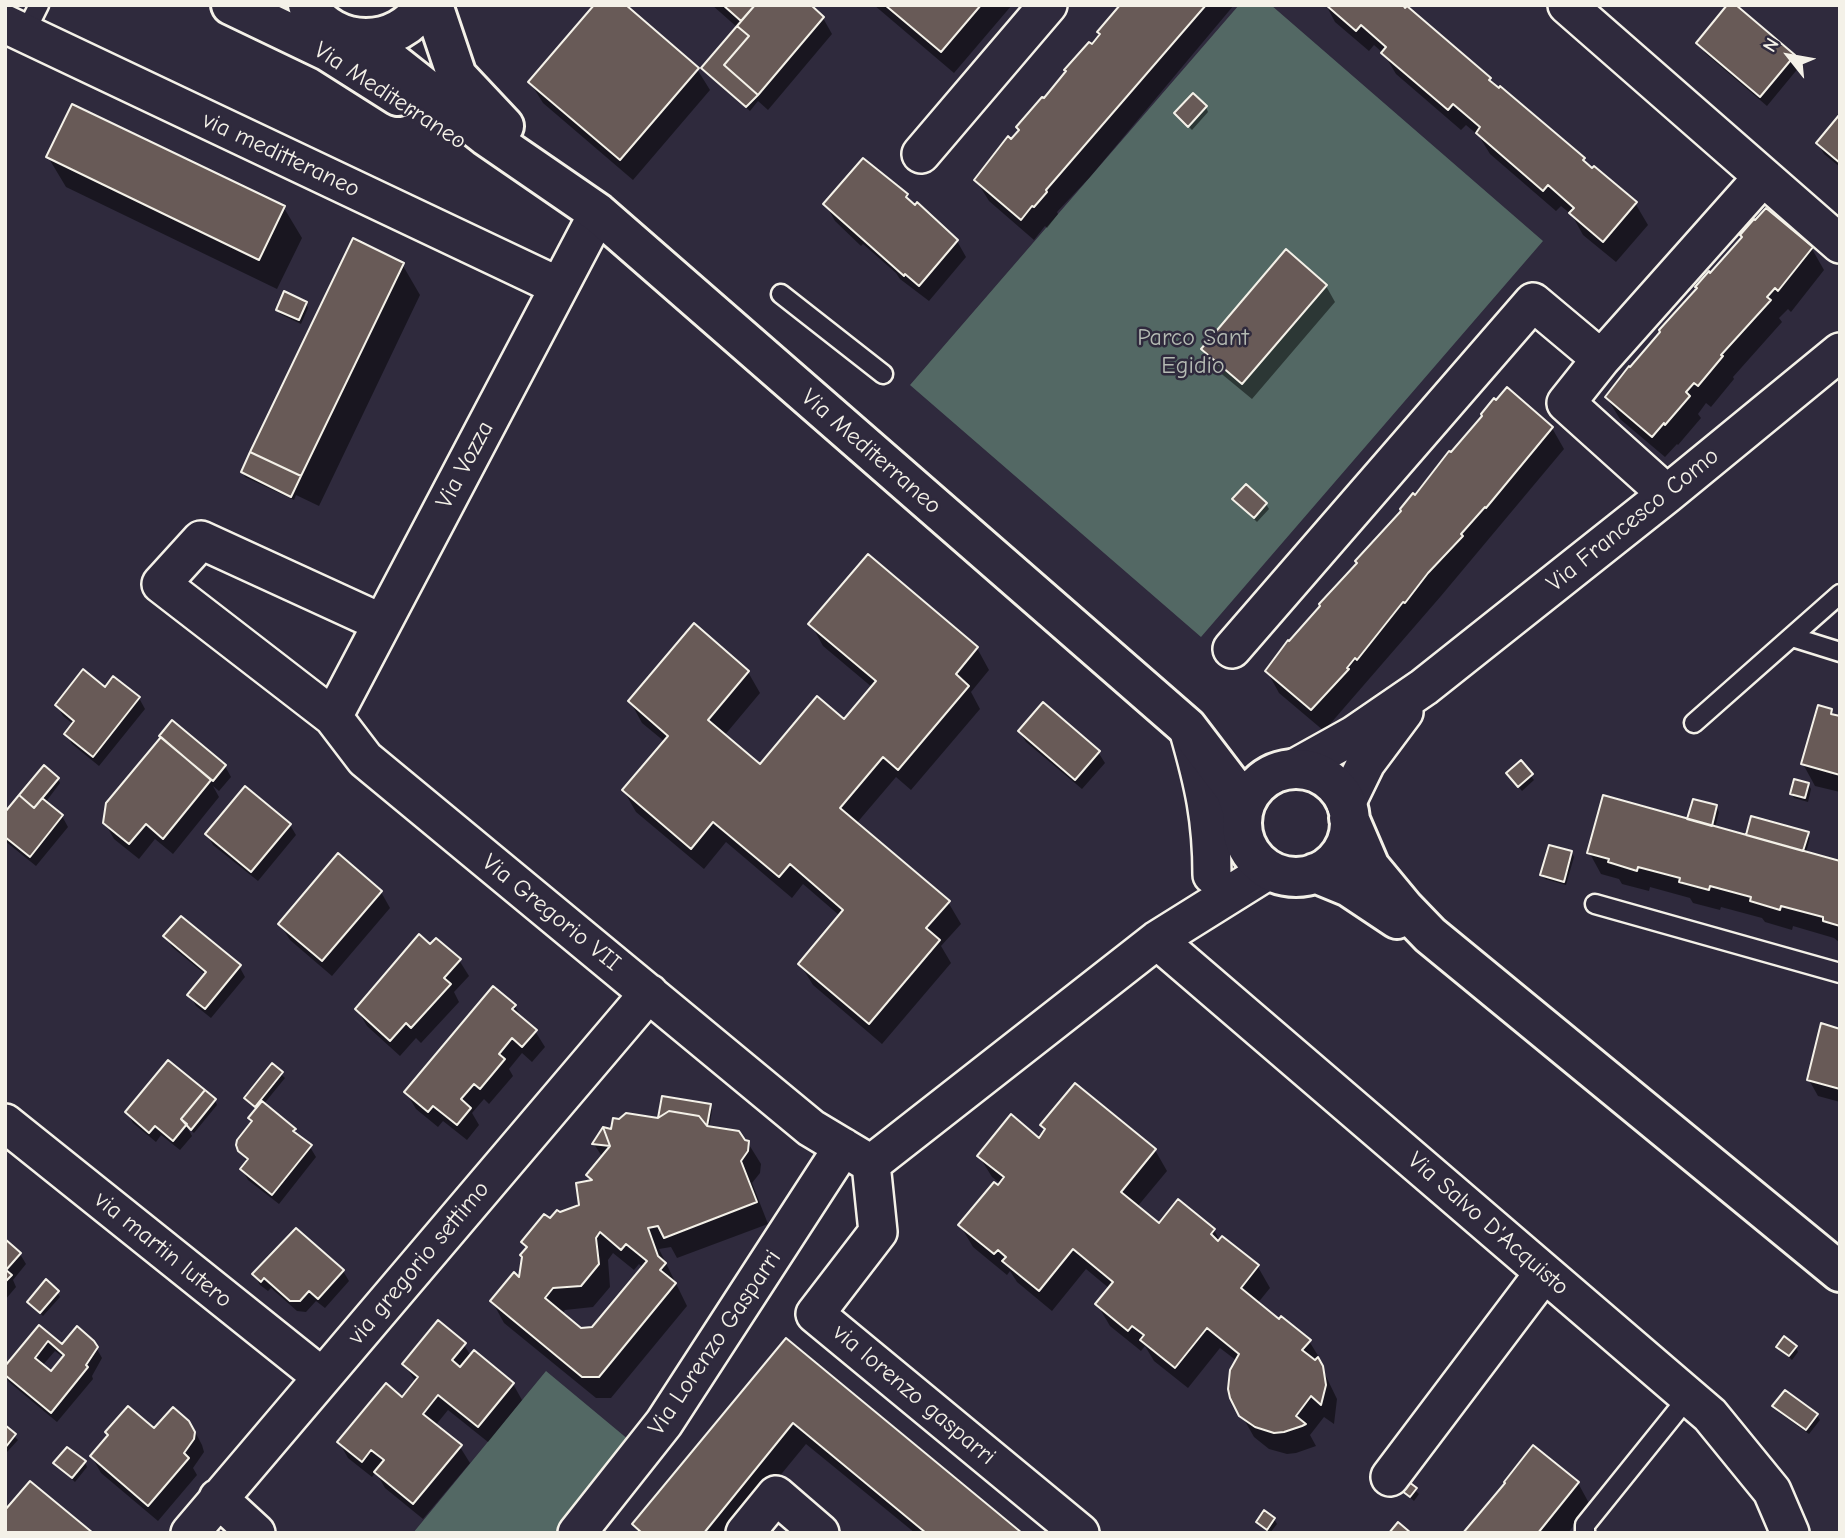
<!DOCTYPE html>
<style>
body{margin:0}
#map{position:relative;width:1845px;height:1538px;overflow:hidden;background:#2f2a3d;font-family:"Comic Neue",sans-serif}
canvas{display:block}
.frame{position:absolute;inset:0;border:7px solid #f4f1e8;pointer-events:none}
.north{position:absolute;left:1754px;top:21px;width:70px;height:70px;-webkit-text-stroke:5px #2f2a3d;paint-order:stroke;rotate:301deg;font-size:19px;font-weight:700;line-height:28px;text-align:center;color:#f4f1e8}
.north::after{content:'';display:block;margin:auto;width:24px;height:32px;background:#f4f1e8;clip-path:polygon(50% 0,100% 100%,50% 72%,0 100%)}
</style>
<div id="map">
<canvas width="1845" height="1538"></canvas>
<div class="frame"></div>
<div class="north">N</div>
</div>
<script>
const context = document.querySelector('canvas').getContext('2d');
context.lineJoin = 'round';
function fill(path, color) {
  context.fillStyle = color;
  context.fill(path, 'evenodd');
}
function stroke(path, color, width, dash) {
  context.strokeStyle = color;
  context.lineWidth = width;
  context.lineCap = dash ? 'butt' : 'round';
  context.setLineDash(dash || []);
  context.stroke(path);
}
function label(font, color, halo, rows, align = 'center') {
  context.font = font + ' "Comic Neue",sans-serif';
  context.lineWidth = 5;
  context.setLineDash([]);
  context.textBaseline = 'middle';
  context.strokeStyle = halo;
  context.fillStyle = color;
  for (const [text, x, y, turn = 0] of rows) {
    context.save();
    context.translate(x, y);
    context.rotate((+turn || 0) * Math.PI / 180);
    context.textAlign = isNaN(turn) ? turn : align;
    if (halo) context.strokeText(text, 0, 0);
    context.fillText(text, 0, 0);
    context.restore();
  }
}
fill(new Path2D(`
 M1239 5H1271L1543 241 1201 637 910 385Z
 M546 1371 635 1445 562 1533H413Z`), '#536864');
fill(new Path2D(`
 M712 5H808L823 18 832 34 768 110 758 101 750 111 703 69 738 28Z
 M874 5H1012L954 73Z
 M1123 5H1234L1090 177 1057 212 1058 214 1047 228 1045 226 1034 240 989 201 976 180 1092 46 1100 35 1099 32Z
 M1326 5H1400L1584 159 1587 166 1635 203 1648 225 1616 262 1583 235 1572 215 1561 206 1556 211 1490 154 1479 136 1466 125 1461 130 1396 74 1384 54 1374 45 1369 51 1335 22Z
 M1699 43 1794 56 1800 66 1767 106 1705 53Z
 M697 69 710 90 633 180 543 103 530 82Z
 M1206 107 1208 112 1192 130 1176 114Z
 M1840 117V167L1824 154 1818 143Z
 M48 157 284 208 302 238 277 289 66 187Z
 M907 195 912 204 957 241 966 257 929 301 900 279 896 273 863 244 861 246 835 221 826 205Z
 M1767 210 1812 249 1824 270 1791 312 1788 309 1779 318 1782 322 1733 377 1734 379 1711 407 1706 403 1698 414 1701 418 1678 445 1677 444 1665 457 1620 419 1607 398Z
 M402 264 420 295 319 506 296 495 294 500 245 477 243 472Z
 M1326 286 1335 302 1252 399 1212 366 1203 349Z
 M306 303 308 308 301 324 280 314 278 310Z
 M1552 428 1564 449 1441 596 1324 731 1279 693 1267 671 1416 497Z
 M1235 500 1266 504 1269 509 1257 522Z
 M868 556 977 648 989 670 971 692 980 709 911 790 896 777 856 824 948 902 961 924 941 946 951 963 882 1044 813 985 800 964 840 916 803 884 792 898 726 842 704 869 636 812 624 791 665 742 642 723 630 701 748 672 760 693 724 736 760 766 844 722 873 688 823 646 811 624Z
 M105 689 139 698 145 709 99 766 72 744 66 734 73 724 63 716 57 705Z
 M1831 710 1835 717 1840 718V792L1815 786 1803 764Z
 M1020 732 1098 752 1105 763 1082 789 1026 742Z
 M163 738 225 766 231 777 219 791 213 786 219 797 173 854 155 839 139 859 114 839 105 823Z
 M1520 762 1534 780 1522 791 1511 778Z
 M58 779 60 783 45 803 62 816 68 827 36 866 5 841V810L8 812Z
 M1808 784 1811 789 1808 802 1794 798 1792 794Z
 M1716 807 1719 812 1715 828 1750 838 1807 833 1810 838 1806 853 1840 863V943L1834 938 1793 926 1792 930 1765 922 1762 918 1721 907 1720 910 1693 903 1690 898 1650 887 1649 891 1622 884 1619 879 1601 874 1589 852 1689 821Z
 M290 825 296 835 258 881 213 845 207 834Z
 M1571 852 1574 857 1566 885 1545 879 1542 875Z
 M381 892 390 908 332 976 290 940 280 924Z
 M166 937 239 966 245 977 211 1018 196 1006 190 995 206 975 172 947Z
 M431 947 459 960 469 976 454 992 459 1002 421 1043 416 1038 400 1056 367 1026 357 1009Z
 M515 1006 523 1021 535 1031 545 1047 532 1062 522 1053 509 1069 513 1076 489 1104 484 1099 472 1113 479 1125 467 1140 443 1121 438 1127 416 1109 406 1092Z
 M1840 1030V1102L1818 1096 1809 1080Z
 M272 1066 285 1078 263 1105 294 1130 299 1138 310 1147 316 1157 279 1204 248 1180 242 1169 247 1163 240 1150 257 1110 246 1098Z
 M215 1100 217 1105 194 1133 187 1127 192 1136 180 1150 161 1135 156 1142 133 1123 127 1112Z
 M710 1106 712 1111 709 1128 748 1143 761 1164 760 1173 752 1183 768 1224 677 1258 671 1247 659 1249 687 1306 611 1398H596L504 1323 492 1301 521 1280 524 1258 527 1249 523 1242 559 1214 580 1207 592 1182 588 1176 603 1158 594 1144 612 1131 663 1121ZM613 1253 634 1270 639 1264 643 1268 593 1329 581 1330 562 1314 565 1310 593 1307 610 1287 608 1260Z
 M1042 1125 1155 1150 1167 1171 1137 1207 1159 1225 1214 1230 1220 1241 1258 1267 1270 1288 1257 1304 1309 1341 1322 1362 1320 1364 1337 1399 1334 1424 1324 1417 1310 1435 1316 1446 1296 1453 1287 1454 1269 1449 1254 1437 1232 1398 1237 1361 1220 1348 1188 1388 1154 1361 1145 1346 1141 1351 1110 1326 1097 1304 1110 1289 1086 1269 1052 1311 1017 1282 1010 1271 1007 1275 973 1247 960 1225 1001 1184 992 1177 979 1156 1039 1140 1046 1132Z
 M5 1242 20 1254 26 1264 13 1280 16 1287 5 1300Z
 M343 1271 349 1281 325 1308 316 1301 306 1312 297 1311 271 1288 268 1291 260 1285 254 1274Z
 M57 1292 60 1297 43 1316 29 1302Z
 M39 1327 62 1346 93 1342 102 1358 92 1376 93 1379 57 1422 9 1382 5 1375V1369ZM55 1351 64 1358 51 1373 42 1366Z
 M786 1340 1020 1533H915L806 1444 733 1533H639L634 1524Z
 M464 1345 471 1356 513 1384 522 1400 488 1442 448 1410 435 1426 460 1447 470 1463 423 1519 385 1488 376 1472 372 1477 348 1458 339 1442 403 1399 416 1382 404 1364Z
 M1778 1347H1796L1798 1352 1792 1360Z
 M1785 1392 1817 1415 1820 1420 1809 1434 1777 1411 1775 1406Z
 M5 1427 18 1440 7 1452 5 1451Z
 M193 1428 202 1445 204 1452 193 1468 197 1475 158 1521 101 1473 92 1457 155 1431Z
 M85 1462 87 1467 75 1482 56 1464Z
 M1406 1482 1419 1494 1414 1501 1400 1488Z
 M1578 1483 1590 1505 1568 1533H1465Z
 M1274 1519 1277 1524 1270 1533 1258 1522Z`), '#0007');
const building = new Path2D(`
 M594 5H626L699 68 620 160 528 82Z
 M723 5H755L741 21Z
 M755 5H811L824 17 758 95 724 65 749 36 737 26Z
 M885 5H981L941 52Z
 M1120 5H1206L1046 190 1047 192 1034 207 1032 206 1021 220 974 180 1008 136 1011 139 1019 130 1016 127 1042 97 1044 98 1066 71 1064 70 1089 42 1092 44 1100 34 1097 32Z
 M1326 5H1403L1405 8 1407 6 1491 78 1489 80 1499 88 1500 86 1585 158 1583 160 1592 168 1594 166 1637 202 1603 242 1569 213 1574 208 1548 185 1543 191 1476 133 1480 127 1453 104 1448 110 1381 53 1386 47 1361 25 1356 31Z
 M1727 5H1736L1795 55 1760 97 1696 43Z
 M737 26 749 36 724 65 758 95 746 107 701 68Z
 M1193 93 1207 106 1188 127 1174 113Z
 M72 104 285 206 259 260 46 157Z
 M1840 114V163L1816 143Z
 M863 158 908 194 906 197 915 205 917 202 958 240 919 286 905 274 904 276 823 204Z
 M1766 208 1813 247 1778 291 1775 288 1767 297 1771 300 1721 355 1723 356 1698 386 1694 383 1686 392 1690 396 1665 425 1664 423 1652 437 1605 397 1629 366 1630 367 1660 332 1659 330 1697 288 1695 287 1709 271 1710 273 1742 237 1740 235 1754 219 1755 220Z
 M353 238 404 263 301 476 250 452Z
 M1286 249 1327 285 1242 384 1201 349Z
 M284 291 307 302 299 320 276 310Z
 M1507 387 1553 427 1486 508 1485 507 1461 534 1463 536 1428 573 1405 603 1403 602 1357 660 1355 658 1347 668 1349 669 1311 710 1265 671 1288 640 1289 641 1320 606 1319 604 1357 563 1355 561 1401 511 1400 509 1413 493 1415 495 1449 451 1451 452 1482 416 1481 414 1494 398 1496 400Z
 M250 452 301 476 291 497 241 472Z
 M1246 484 1267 503 1254 518 1232 499Z
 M868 554 978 647 956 674 969 686 898 770 883 757 840 808 950 901 926 928 940 940 869 1024 798 964 843 910 790 864 779 877 713 822 691 849 622 790 668 736 628 701 694 623 749 671 708 720 760 764 817 696 844 719 876 681 808 624Z
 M83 669 105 687 113 676 140 697 93 757 64 734 74 721 55 705Z
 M1043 702 1100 751 1075 780 1018 731Z
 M1818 705 1832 709 1831 714 1840 716V775L1801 764Z
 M172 720 226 765 213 781 159 736Z
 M161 737 211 780 163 839 146 824 129 844 103 823 106 803Z
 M1521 760 1533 774 1518 787 1506 773Z
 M44 765 59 778 34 808 19 795Z
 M1794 779 1809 783 1805 798 1790 794Z
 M245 786 291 824 251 872 205 834Z
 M19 795 34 808 42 798 63 815 30 857 5 837V812Z
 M1603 795 1840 861V926L1823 921V917L1781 906 1780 910 1750 901 1751 897 1710 886 1709 890 1679 882 1680 878 1638 867 1637 871 1608 862 1609 859 1587 853Z
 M1693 799 1717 805 1712 826 1687 819Z
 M1751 816 1809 832 1803 851 1746 835Z
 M1549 845 1572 851 1564 882 1540 875Z
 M338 853 382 891 322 961 278 924Z
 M181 916 241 965 205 1009 187 995 206 972 163 936Z
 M419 934 430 944 436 938 461 959 444 978 451 984 411 1028 406 1023 390 1041 355 1009Z
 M493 986 516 1005 512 1009 537 1030 522 1047 512 1038 499 1054 505 1059 480 1089 474 1084 461 1099 471 1108 457 1125 433 1106 428 1112 404 1092Z
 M1821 1023 1840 1029V1089L1807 1080Z
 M168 1060 205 1090 181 1119 187 1124 173 1141 155 1126 149 1133 125 1112Z
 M272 1063 283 1072 255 1107 244 1098Z
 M1075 1083 1156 1149 1121 1192 1159 1223 1178 1199 1215 1229 1211 1234 1218 1241 1222 1236 1259 1265 1241 1288 1279 1319 1281 1316 1311 1340 1302 1350 1315 1360 1318 1357 1323 1366 1326 1385 1321 1405 1311 1396 1296 1416 1306 1424 1302 1426 1284 1432 1274 1433 1255 1427 1239 1416 1230 1398 1228 1389 1230 1370 1239 1354 1207 1328 1175 1368 1140 1340 1144 1335 1132 1326 1128 1331 1095 1304 1113 1282 1073 1249 1039 1291 1002 1261 1006 1257 998 1250 994 1254 958 1225 994 1182 998 1185 1004 1177 977 1156 1011 1114 1039 1138 1045 1129 1040 1125Z
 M205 1090 216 1099 191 1130 181 1119Z
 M662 1096 711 1104 707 1126 699 1116 669 1111 658 1118Z
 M262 1101 296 1129 293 1131 312 1145 272 1195 240 1169 248 1159 238 1151 236 1145 237 1140 252 1121 248 1118Z
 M669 1111 699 1116 707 1126 739 1131 745 1140 749 1141 748 1151 741 1161 757 1202 664 1238 658 1226 648 1228 658 1256 666 1263 660 1270 676 1283 599 1377H582L490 1301 514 1272 519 1277 522 1257 520 1255 527 1247 521 1242 544 1214 550 1218 557 1210 560 1212 579 1205 576 1183 592 1180 586 1175 610 1146 603 1127 611 1129 613 1118 619 1119 626 1113 658 1118ZM600 1232 621 1250 626 1244 647 1261 592 1327 581 1328 545 1298 553 1288 581 1286 599 1264 596 1238Z
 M603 1127 610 1146 592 1144Z
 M296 1228 344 1270 318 1299 309 1291 300 1301H290L264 1278 261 1282 252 1274Z
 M5 1239 21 1253 6 1270 12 1275 5 1282Z
 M46 1279 59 1291 40 1313 27 1302Z
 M438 1320 466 1343 452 1360 460 1367 474 1350 514 1383 478 1427 438 1395 423 1414 462 1445 413 1504 374 1472 384 1460 371 1450 362 1462 337 1442 386 1383 402 1397 418 1377 402 1364Z
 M39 1325 62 1344 77 1326 94 1341 98 1347 86 1365 88 1367 51 1413 5 1375V1366ZM48 1341 64 1355 51 1371 35 1358Z
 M1784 1336 1797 1346 1789 1356 1776 1347Z
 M786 1338 1022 1533H926L793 1423 704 1533H642L632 1524Z
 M1785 1390 1818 1414 1806 1430 1772 1406Z
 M128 1406 154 1428 173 1407 189 1421 195 1432 194 1439 184 1453 189 1458 148 1506 90 1456 108 1435 105 1432Z
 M5 1425 16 1434 5 1448Z
 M1533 1445 1579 1482 1538 1533H1463L1505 1483 1504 1482Z
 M67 1447 86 1461 72 1478 53 1463Z
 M1405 1479 1417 1488 1410 1497 1398 1488Z
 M30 1481 93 1533H5V1510Z
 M1264 1510 1275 1518 1267 1530 1256 1522Z
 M1398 1522 1411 1533H1389Z`);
fill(building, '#685a57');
stroke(building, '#f4f1e8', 2);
const service = new Path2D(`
 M25 33 39 5
 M781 294 883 374
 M1792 637 1840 652
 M1694 723 1840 594
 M1595 904 1840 973
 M1585 1533V1525L1689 1396`);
const minor = new Path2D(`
 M1567 5 1840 244
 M5 24 558 286
 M921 154 1048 5
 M1601 359 1566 403 1667 494
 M382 623 201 540 161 584 333 717 365 759 811 1128 871 1164 1157 940 1269 870
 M1232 649 1533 302 1601 359 1762 178
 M333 717 598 213
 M1189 732C1204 784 1212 820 1212 875
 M1293 769 1354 735 1424 687 1667 494 1840 352
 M1346 804 1366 763 1404 712
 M1157 940 1710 1415 1772 1491 1790 1533
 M5 1123 322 1377
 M871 1164 878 1232 815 1314 1080 1533
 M1390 1477 1544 1273
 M218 1498 256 1533
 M190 1533 649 993
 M577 1533 664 1423 843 1147
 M745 1533 776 1495 820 1533`);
const secondary = new Path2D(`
 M231 5 327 51 398 96
 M308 5C333 49 399 49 424 5
 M433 5 457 76 504 126
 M363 39 486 136 598 213 1187 727 1235 790 1243 813
 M1242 823a54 54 0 1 1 108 0a54 54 0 1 1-108 0Z
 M1349 818 1370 867 1404 908 1430 935 1840 1272
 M1315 873 1349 887 1397 919`);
stroke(service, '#f4f1e8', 23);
stroke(minor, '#f4f1e8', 42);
stroke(secondary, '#f4f1e8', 44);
stroke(service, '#2f2a3d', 18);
stroke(minor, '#2f2a3d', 37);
stroke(secondary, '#2f2a3d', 38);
label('24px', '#f4f1e8', '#2f2a3d', [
 ["Via Mediterraneo",390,96,33],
 ["via meditteraneo",281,155,25],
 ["Via Mediterraneo",871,452,41],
 ["Via Vozza",465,465,-62],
 ["Via Francesco Como",1633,520,-39],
 ["Via Gregorio VII",551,913,39],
 ["Via Salvo D'Acquisto",1488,1224,41],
 ["via martin lutero",163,1250,39],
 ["via gregorio settimo",419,1263,-50],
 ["Via Lorenzo Gasparri",715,1343,-56],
 ["via lorenzo gasparri",914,1395,40]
]);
label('24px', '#b4bab3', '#2f2a3d', [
 ["Parco Sant",1193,338],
 ["Egidio",1193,366]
]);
</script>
